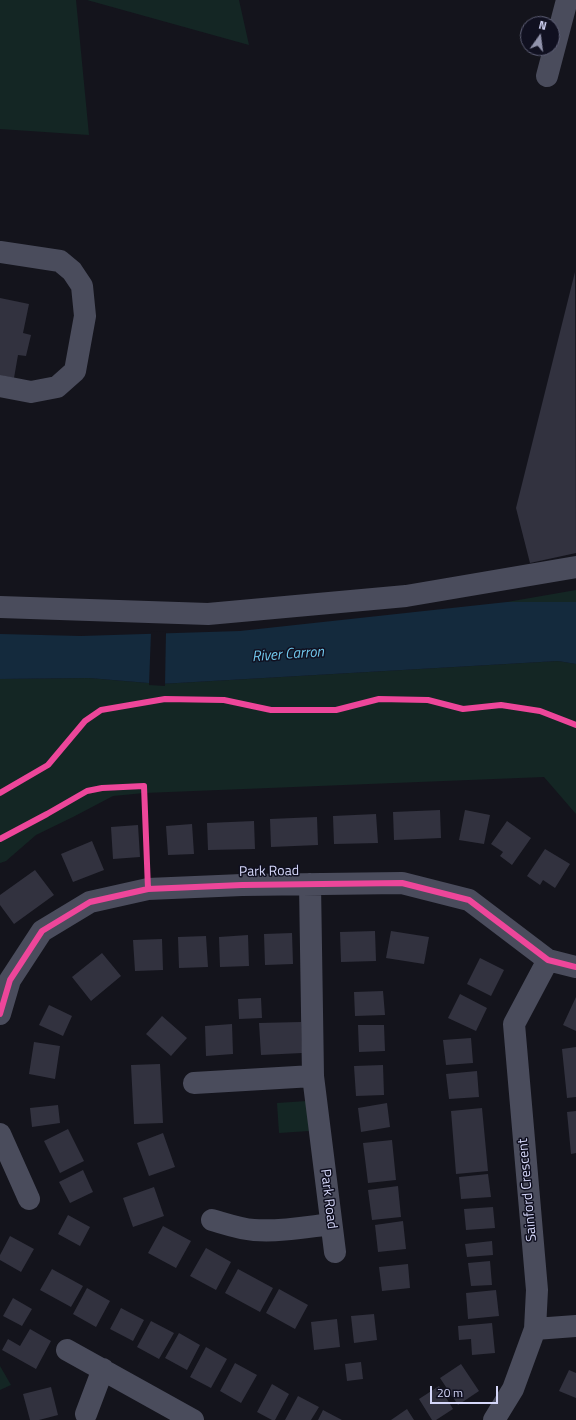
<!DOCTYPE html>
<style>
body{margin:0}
#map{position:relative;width:576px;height:1420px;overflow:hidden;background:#14141c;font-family:"Titillium Web",sans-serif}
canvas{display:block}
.north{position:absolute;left:520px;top:16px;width:40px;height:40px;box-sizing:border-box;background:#101020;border:1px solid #5f6077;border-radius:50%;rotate:14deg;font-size:11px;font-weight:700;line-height:16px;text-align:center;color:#d5d7f9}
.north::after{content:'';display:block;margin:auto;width:14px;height:18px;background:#9193ac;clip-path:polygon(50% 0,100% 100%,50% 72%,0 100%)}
.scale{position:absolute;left:430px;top:1386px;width:68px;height:18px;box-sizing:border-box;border:2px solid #d5d7f9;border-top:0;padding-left:5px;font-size:12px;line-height:14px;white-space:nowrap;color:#d5d7f9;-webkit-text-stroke:3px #101020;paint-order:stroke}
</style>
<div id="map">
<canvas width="576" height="1420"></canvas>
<div class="north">N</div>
<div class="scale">20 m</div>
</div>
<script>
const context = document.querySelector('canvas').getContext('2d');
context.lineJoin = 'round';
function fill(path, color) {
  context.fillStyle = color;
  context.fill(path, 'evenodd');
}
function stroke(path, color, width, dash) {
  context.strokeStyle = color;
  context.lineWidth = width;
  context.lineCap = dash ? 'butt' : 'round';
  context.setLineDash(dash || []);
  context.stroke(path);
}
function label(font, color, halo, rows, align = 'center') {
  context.font = font + ' "Titillium Web",sans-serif';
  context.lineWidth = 3;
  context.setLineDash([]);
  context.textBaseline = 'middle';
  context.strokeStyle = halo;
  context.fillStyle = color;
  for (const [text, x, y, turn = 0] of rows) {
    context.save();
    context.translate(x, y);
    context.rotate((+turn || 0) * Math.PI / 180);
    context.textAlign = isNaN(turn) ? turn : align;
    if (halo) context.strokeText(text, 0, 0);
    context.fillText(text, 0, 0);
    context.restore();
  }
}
fill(new Path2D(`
 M0 0H76L89 135 0 129Z
 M87 0H239L249 45Z
 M576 590V602H507Z
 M558 661 576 664V814L544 777 144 793 113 796 73 817 36 835 6 861 0 863V679L89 678 160 684Z
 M307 1101 309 1131 279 1133 277 1103Z
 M0 1366 11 1385 0 1390Z`), '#142624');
fill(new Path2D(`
 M507 602H576V664L558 661 160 684 89 678 0 679V634L81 636 240 631Z`), '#142a3d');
fill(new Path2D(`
 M166 631 165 686 149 685 151 632Z`), '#14141c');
fill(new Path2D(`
 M575 272 576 553 530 563 516 508Z
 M0 298 29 304 23 333 31 335 26 356 18 355 14 378 0 375Z
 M440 810 441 838 394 840 393 812Z
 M465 810 490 815 484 844 459 840Z
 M376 814 378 843 334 844 333 816Z
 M317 817 318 845 271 847 270 819Z
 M254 821 255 849 208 850 207 823Z
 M507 821 531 838 512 865 500 856 503 852 491 844Z
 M192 824 194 854 168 855 166 826Z
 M138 825 140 857 113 859 111 827Z
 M92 841 104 870 73 882 61 854Z
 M545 849 570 864 555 888 543 880 540 885 527 876Z
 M35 870 54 895 14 924 0 905V895Z
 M375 931 376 961 341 962 340 932Z
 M391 931 429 937 424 964 386 958Z
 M292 933 293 964 265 965 264 934Z
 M248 935 249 966 220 967 219 937Z
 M206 936 208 967 179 968 178 937Z
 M162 939 163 970 135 971 133 940Z
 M102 953 121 976 91 1001 72 977Z
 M480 958 504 970 491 996 467 984Z
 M383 991 385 1015 355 1016 354 992Z
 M460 994 487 1008 476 1031 448 1018Z
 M576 997V1031L563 1025Z
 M261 998 262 1018 239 1019 238 999Z
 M49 1005 72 1016 63 1036 39 1025Z
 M162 1016 187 1038 171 1056 146 1034Z
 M301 1022 302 1053 261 1055 259 1023Z
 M232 1024 233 1054 206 1056 205 1026Z
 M358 1025H384L385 1051 359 1052Z
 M471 1038 473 1063 446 1065 443 1040Z
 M34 1042 60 1046 55 1079 29 1074Z
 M576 1047V1097L567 1098 562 1049Z
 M160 1064 163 1123 134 1124 131 1065Z
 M383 1065 384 1095 356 1096 354 1066Z
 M477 1071 479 1097 449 1099 446 1074Z
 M387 1103 390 1127 361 1132 358 1108Z
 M58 1105 60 1123 32 1127 30 1108Z
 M482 1108 488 1171 456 1174 451 1111Z
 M576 1111V1153L571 1154 567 1112Z
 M68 1129 84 1161 60 1173 44 1141Z
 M163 1133 175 1167 149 1176 137 1143Z
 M392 1140 396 1180 368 1183 363 1143Z
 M83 1170 93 1192 70 1203 59 1182Z
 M488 1174 491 1197 461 1199 459 1177Z
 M398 1186 401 1217 372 1220 368 1190Z
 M154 1187 164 1216 133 1227 123 1198Z
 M493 1207 495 1228 466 1230 464 1209Z
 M68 1215 90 1227 80 1246 58 1234Z
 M403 1221 406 1249 378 1252 375 1225Z
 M163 1226 191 1241 176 1268 148 1253Z
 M10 1236 34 1249 21 1272 0 1260V1255Z
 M492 1241 493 1255 467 1257 465 1244Z
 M206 1248 231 1262 216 1290 190 1276Z
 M490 1261 492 1285 471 1286 468 1263Z
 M408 1264 410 1288 382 1291 379 1267Z
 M52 1269 83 1286 71 1307 40 1290Z
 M238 1269 273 1288 260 1312 225 1293Z
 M87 1288 110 1301 96 1327 73 1314Z
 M279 1289 308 1305 295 1329 266 1313Z
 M496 1290 499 1316 468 1319 466 1293Z
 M13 1298 32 1309 22 1326 3 1316Z
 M121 1308 144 1320 133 1341 110 1329Z
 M374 1314 377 1340 354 1343 351 1316Z
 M337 1319 340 1347 314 1350 311 1322Z
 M151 1321 174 1333 159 1359 137 1347Z
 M492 1323 495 1353 472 1355 471 1339 459 1340 458 1326Z
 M30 1329 51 1341 36 1369 2 1350 8 1339 20 1346Z
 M179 1333 200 1345 187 1370 165 1358Z
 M206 1347 227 1359 211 1388 190 1377Z
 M361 1362 363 1379 347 1381 345 1364Z
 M235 1363 257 1375 241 1403 220 1391Z
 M461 1364 479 1391 458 1405 440 1378Z
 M569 1370 576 1373V1398L559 1391Z
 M272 1384 289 1394 275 1420H272L257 1412Z
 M439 1386 453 1409 436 1420H432L419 1399Z
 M51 1387 58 1415 39 1420H30L23 1394Z
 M298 1396 319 1407 311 1420H285Z
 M407 1409 414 1420H391Z
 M323 1410 342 1420H318Z`), '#32323f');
stroke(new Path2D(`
 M547 76 567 0
 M0 252 60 261 72 271 82 286 85 316 75 371 57 387 31 392 0 386
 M0 607 208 614 406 596 576 567
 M310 884 313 1076 335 1252
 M0 1014 10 980 42 931 90 902 148 889 242 885 402 883 469 900 548 960 576 967
 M194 1083 313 1076
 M0 1134 29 1199
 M212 1220C226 1224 240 1229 254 1230 280 1232 306 1227 331 1224
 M535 1329 576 1326
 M67 1350 193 1420
 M86 1414 103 1369
 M494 1420 513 1389 535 1329 537 1290 514 1024 548 960`), '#4a4c5c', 22);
stroke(new Path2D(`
 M0 793 48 765 85 721 101 710 165 699 224 700 271 710H336L379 699 428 700 463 709 501 705 540 711 576 725
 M0 839 47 814 87 791 102 788 144 786 148 889
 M0 1014 10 980 42 931 90 902 148 889 242 885 402 883 469 900 548 960 576 967`), '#ed469a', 6);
label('14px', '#d5d7f9', '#101020', [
 ["Park Road",269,872,-1],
 ["Sainford Crescent",528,1190,-95],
 ["Park Road",328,1199,83]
]);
label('italic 15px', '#70c7ec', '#101020', [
 ["River Carron",288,655,-4]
]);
</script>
